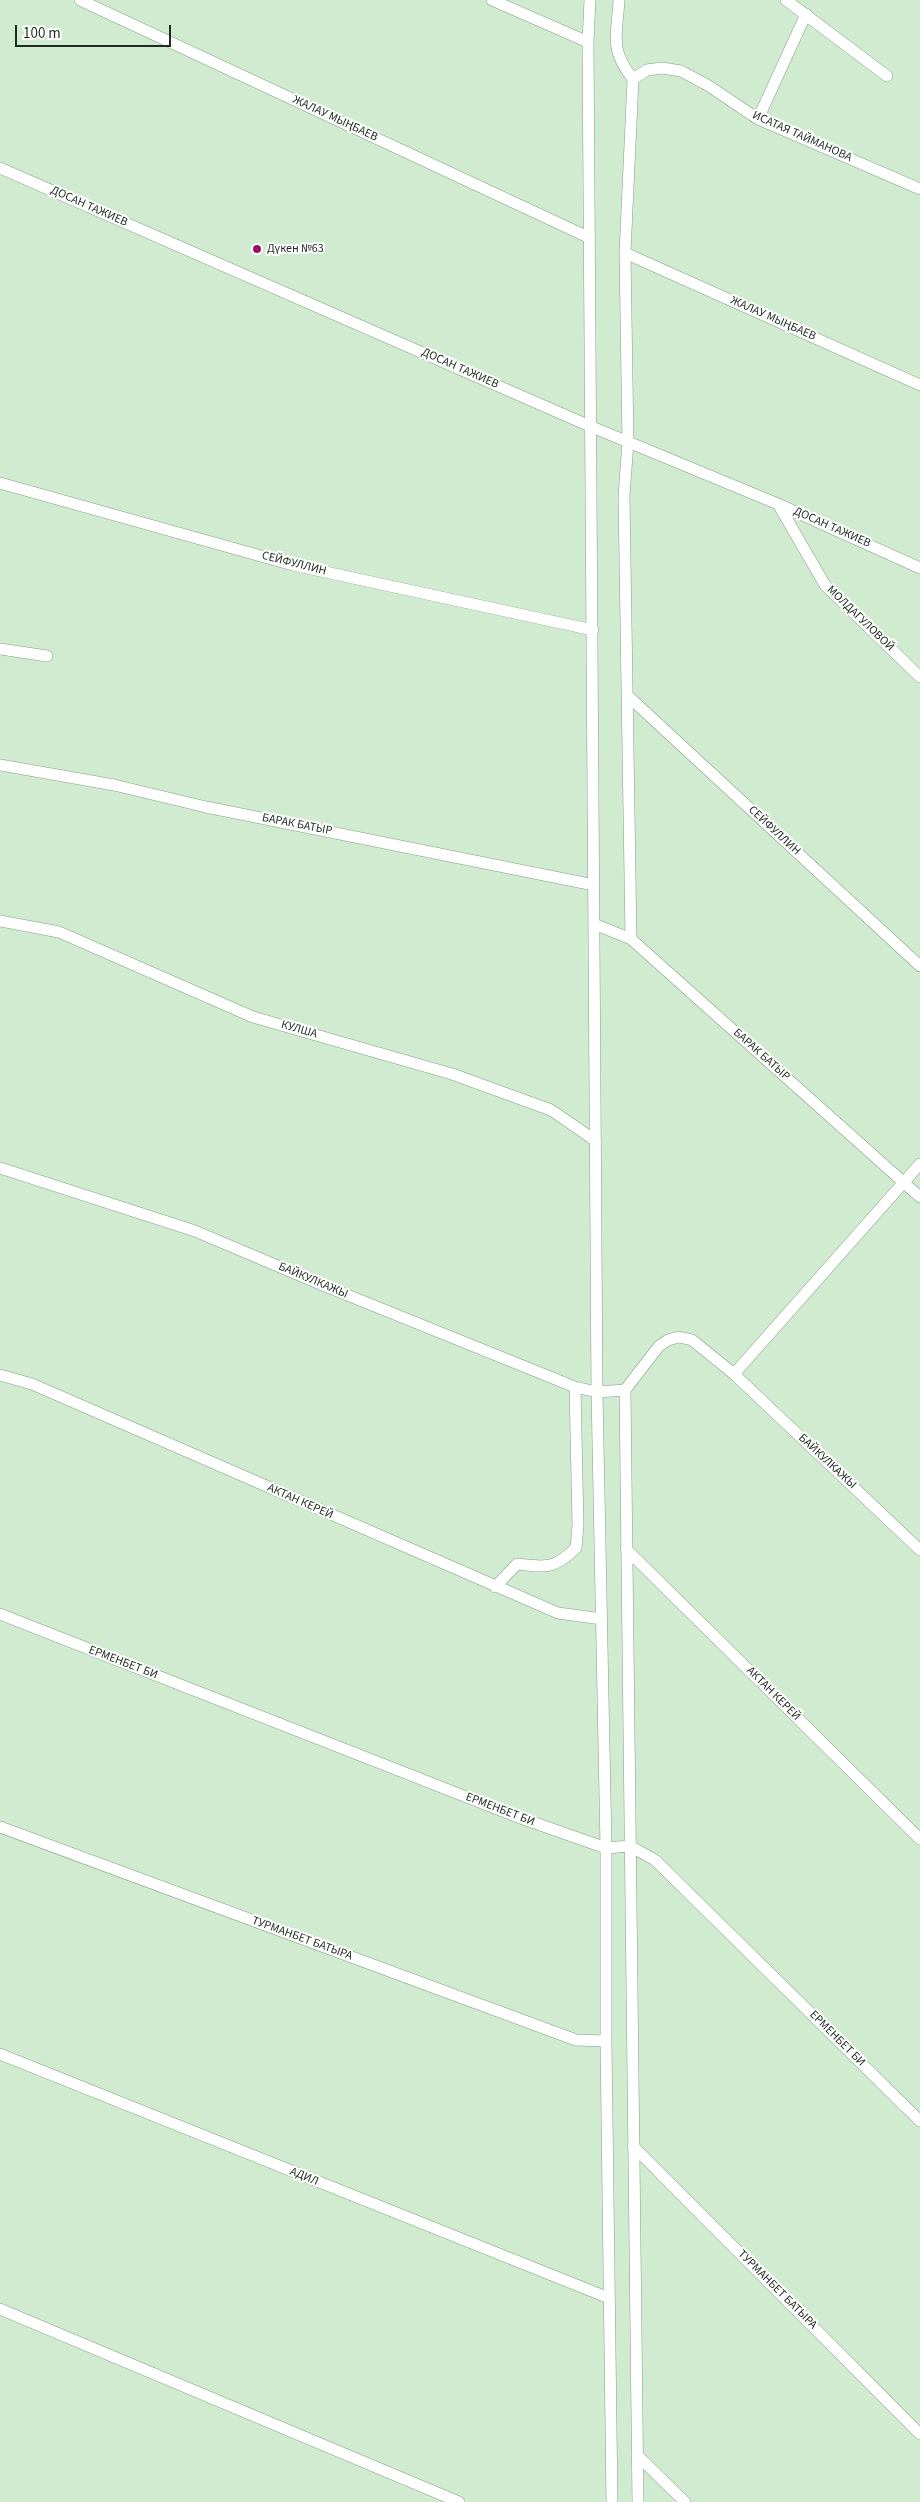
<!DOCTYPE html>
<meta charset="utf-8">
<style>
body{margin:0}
#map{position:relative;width:920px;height:2502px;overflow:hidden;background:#d0ebd0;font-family:"Source Sans 3",sans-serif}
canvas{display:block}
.scale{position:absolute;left:15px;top:25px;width:156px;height:22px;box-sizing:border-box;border:2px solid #1f2a20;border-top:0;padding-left:6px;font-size:15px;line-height:18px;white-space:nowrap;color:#1f2a20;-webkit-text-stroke:4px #fff;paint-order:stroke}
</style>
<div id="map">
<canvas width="920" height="2502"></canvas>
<div class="scale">100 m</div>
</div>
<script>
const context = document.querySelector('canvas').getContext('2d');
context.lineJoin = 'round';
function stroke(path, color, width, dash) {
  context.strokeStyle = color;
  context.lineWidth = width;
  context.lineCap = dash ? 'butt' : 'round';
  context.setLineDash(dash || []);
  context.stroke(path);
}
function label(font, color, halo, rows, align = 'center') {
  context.font = font + ' "Source Sans 3",sans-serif';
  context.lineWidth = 4;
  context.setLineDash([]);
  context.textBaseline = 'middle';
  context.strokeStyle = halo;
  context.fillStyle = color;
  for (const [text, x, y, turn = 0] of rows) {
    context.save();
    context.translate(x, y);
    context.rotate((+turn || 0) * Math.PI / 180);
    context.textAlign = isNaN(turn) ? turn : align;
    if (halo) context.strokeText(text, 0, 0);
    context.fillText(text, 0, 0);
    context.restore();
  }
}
const minor = new Path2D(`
 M80 0 590 238
 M492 0 588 42
 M590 0 588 42 597 1392 606 1848V2041L612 2502
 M619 0C617 36 609 49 633 79L625 253 628 442 624 496 631 939
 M786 0 887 76
 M633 79 647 70 662 68 681 71 709 86 758 119 920 189
 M758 119 806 14
 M0 168 592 427 778 504 920 568
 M625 253 920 385
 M0 483 293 565 593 630
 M778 504 825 585 920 677
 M0 649 47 656
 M628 696 920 966
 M0 765 114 785 206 807 594 885
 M0 921 59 932 253 1017 452 1074 551 1110 596 1141
 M594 924 631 939 920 1197
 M0 1168 195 1231 325 1286 575 1387 597 1392 625 1390
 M734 1374 920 1164
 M0 1375 32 1384 558 1613 602 1619
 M626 1549 920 1839
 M495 1587 517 1564C546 1567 553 1570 576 1548L578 1525 575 1387
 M0 1614 515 1816 606 1848 630 1846 655 1860 920 2121
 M0 1827 576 2040 606 2041
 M0 2054 609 2298
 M633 2146 920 2434
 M0 2309 459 2502
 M637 2455 685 2502
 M638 2502 625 1390 659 1346 668 1340 679 1337 692 1340 734 1374 920 1550`);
stroke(minor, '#859e86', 12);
stroke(minor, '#fff', 11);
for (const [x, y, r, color] of [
 [257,249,5,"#9b1161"]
]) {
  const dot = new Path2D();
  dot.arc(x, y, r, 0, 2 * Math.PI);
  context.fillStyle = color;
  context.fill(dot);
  stroke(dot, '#fff', 2);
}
label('12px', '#1f2a20', '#fff', [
 ["ЖАЛАУ МЫҢБАЕВ",335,119,25],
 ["ИСАТАЯ ТАЙМАНОВА",802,137,24],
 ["ДОСАН ТАЖИЕВ",89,207,24],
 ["ЖАЛАУ МЫҢБАЕВ",773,319,24],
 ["ДОСАН ТАЖИЕВ",460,369,24],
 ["ДОСАН ТАЖИЕВ",832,528,24],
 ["СЕЙФУЛЛИН",294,564,14],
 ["МОЛДАГУЛОВОЙ",860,619,44],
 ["БАРАК БАТЫР",297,825,11],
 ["СЕЙФУЛЛИН",774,831,43],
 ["КУЛША",299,1030,16],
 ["БАРАК БАТЫР",761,1055,42],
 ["БАЙКУЛКАЖЫ",313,1281,23],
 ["БАЙКУЛКАЖЫ",827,1462,43],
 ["АКТАН КЕРЕЙ",300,1502,24],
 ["ЕРМЕНБЕТ БИ",123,1663,21],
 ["АКТАН КЕРЕЙ",773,1694,45],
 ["ЕРМЕНБЕТ БИ",500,1810,21],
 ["ТУРМАНБЕТ БАТЫРА",302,1939,20],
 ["ЕРМЕНБЕТ БИ",837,2039,45],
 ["АДИЛ",304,2177,22],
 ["ТУРМАНБЕТ БАТЫРА",777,2290,45]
]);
label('12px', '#1f2a20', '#fff', [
 ["Дүкен №63",267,249]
], 'left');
</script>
